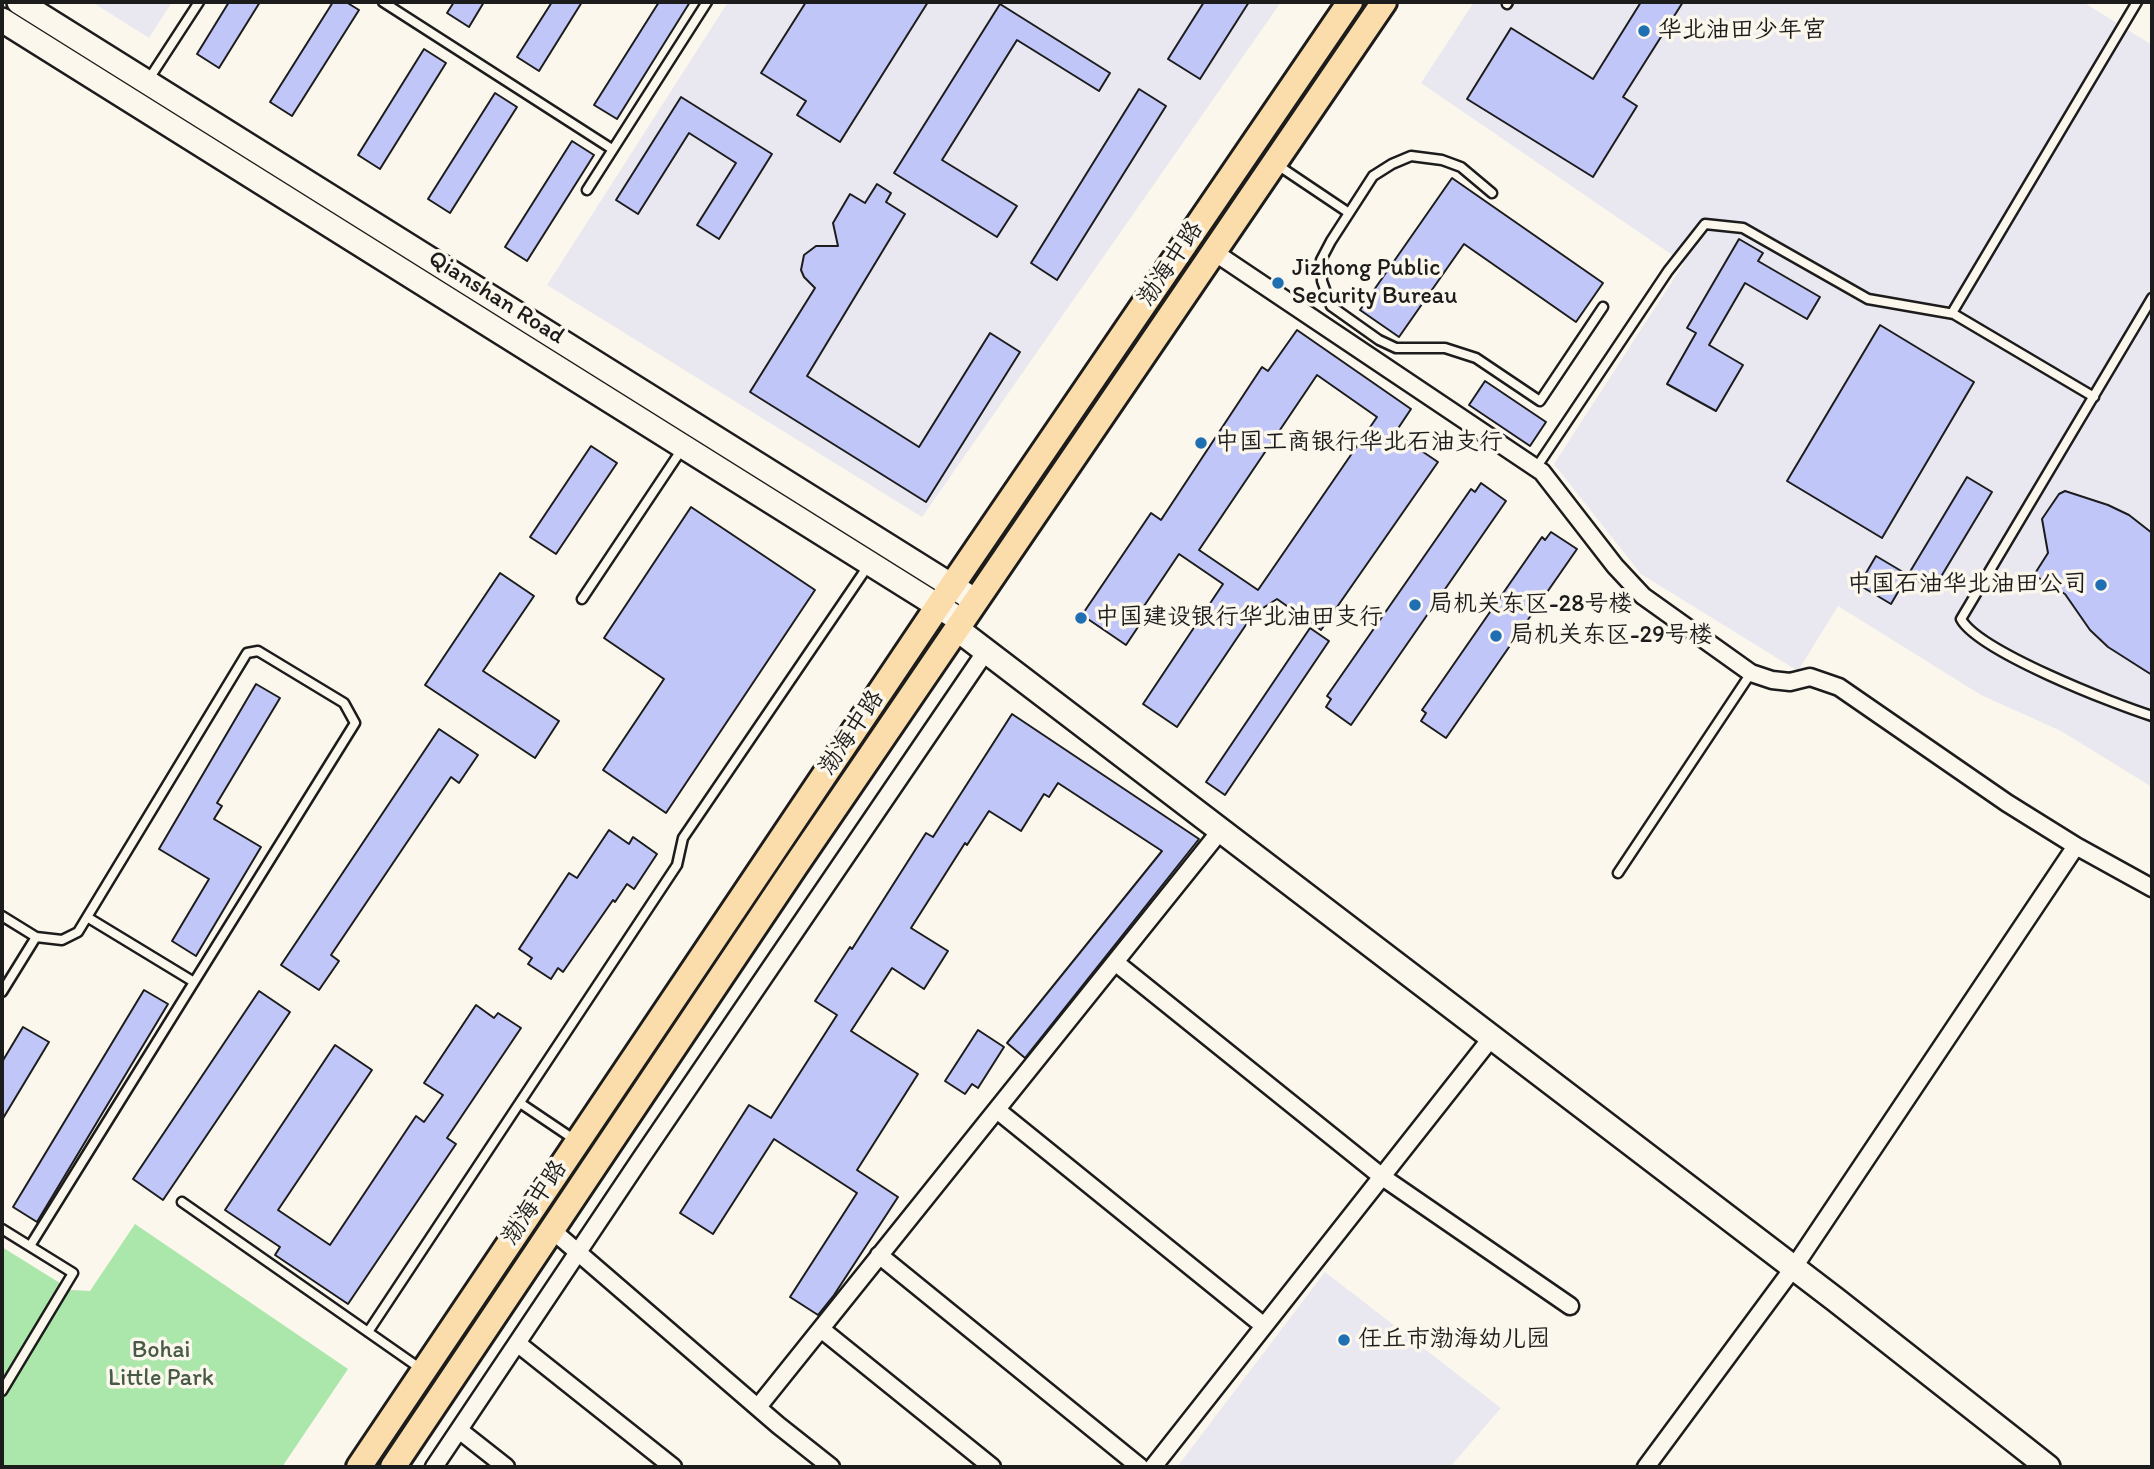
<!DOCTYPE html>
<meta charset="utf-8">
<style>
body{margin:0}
#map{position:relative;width:2154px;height:1469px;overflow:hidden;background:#fbf7ec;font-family:Itim,sans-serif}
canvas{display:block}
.frame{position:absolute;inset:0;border:4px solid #1c1c1c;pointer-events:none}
</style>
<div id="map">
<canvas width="2154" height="1469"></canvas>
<div class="frame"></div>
</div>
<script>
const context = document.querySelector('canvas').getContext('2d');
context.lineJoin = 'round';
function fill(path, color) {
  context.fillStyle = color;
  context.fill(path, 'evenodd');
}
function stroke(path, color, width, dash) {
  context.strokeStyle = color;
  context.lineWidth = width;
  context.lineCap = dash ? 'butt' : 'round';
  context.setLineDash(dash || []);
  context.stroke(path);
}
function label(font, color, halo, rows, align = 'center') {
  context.font = font + ' Itim,"LXGW WenKai TC",sans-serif';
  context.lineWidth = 7;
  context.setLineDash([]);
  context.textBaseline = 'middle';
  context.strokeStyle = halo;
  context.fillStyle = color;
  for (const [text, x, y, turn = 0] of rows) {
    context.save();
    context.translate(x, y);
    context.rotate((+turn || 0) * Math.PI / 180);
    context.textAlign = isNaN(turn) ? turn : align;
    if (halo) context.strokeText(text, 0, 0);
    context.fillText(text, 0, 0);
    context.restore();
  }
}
fill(new Path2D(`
 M92 2H172L149 38Z
 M728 2H1281L922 517 547 285Z
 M1474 2H2083L2152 45V787L2061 731 1981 695 1838 606 1798 671 1641 574 1554 464 1684 263 1421 83Z
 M1325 1272 1501 1408 1450 1467H1177Z`), '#e9e8f0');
fill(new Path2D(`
 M135 1224 348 1369 282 1467H2V1247L71 1290 90 1291Z`), '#abe6ab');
const building = new Path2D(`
 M229 2H260L219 68 197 54Z
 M333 2H346L359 10 292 116 270 102Z
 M454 2H484L469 27 447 13Z
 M552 2H582L539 71 517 57Z
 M659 2H690L617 119 594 105Z
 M806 2H928L840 142 797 115 806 101 761 73Z
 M1204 2H1249L1200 79 1168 59Z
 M1641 2H1683L1623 97 1637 106 1593 177 1467 99 1511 28 1593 79Z
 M1000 4 1110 73 1099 91 1017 40 942 160 1017 206 997 237 894 173Z
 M424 49 446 63 380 169 358 155Z
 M1139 89 1166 106 1057 280 1031 263Z
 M495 93 517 107 450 213 428 199Z
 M681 97 772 154 719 239 697 225 736 163 689 133 638 214 616 200Z
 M572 141 594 155 527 261 505 247Z
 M1452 178 1603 283 1576 322 1464 244 1399 337 1360 310Z
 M877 184 891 193 886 202 905 214 807 376 919 447 990 333 1020 352 926 502 750 392 815 288 804 277 801 270 804 255 816 246H838L833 223 850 194 865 203Z
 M1739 239 1763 253 1758 261 1820 297 1807 319 1745 283 1709 345 1743 365 1716 411 1667 384 1696 333 1687 328Z
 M1880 325 1974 382 1882 538 1787 481Z
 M1297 330 1411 409 1395 433 1438 462 1321 630 1277 599 1263 608 1258 607 1177 727 1143 704 1223 584 1179 554 1136 618 1142 621 1126 645 1082 615 1151 513 1161 520 1262 367 1268 371ZM1317 375 1377 417 1258 590 1199 550Z
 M1485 381 1546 422 1530 446 1469 405Z
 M591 446 617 463 556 554 530 537Z
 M1967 477 1992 492 1933 590 1908 575Z
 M1481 483 1506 501 1351 725 1326 707 1331 699 1327 696 1471 489 1475 492Z
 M2065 491 2108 505 2129 515 2152 533V675L2108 647 2090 630 2065 594 2034 575 2048 553 2042 519 2059 494Z
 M691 507 815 590 666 813 603 770 664 679 604 638Z
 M1551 532 1577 549 1446 738 1421 721 1426 713 1422 710 1542 537 1545 540Z
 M1876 556 1908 575 1891 604 1859 585Z
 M500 573 534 596 483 671 559 721 535 758 425 685Z
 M1310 628 1329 641 1225 795 1206 782Z
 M256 684 280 698 217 803 222 806 214 819 261 847 196 956 172 941 209 879 159 849Z
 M1012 714 1199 839 1025 1058 1007 1043 1162 851 1058 783 1049 797 1044 794 1021 831 989 811 967 845 965 843 911 928 948 951 924 989 892 968 851 1031 918 1074 857 1170 898 1197 834 1295 818 1315 790 1297 857 1193 774 1139 713 1234 680 1213 749 1105 771 1118 837 1015 815 1001 850 947 852 949 926 833 933 837Z
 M439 729 478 755 459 783 451 777 331 955 339 961 319 990 281 965Z
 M609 830 629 844 633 837 657 854 634 889 627 884 615 902 613 900 563 972 558 968 551 979 528 964 532 958 519 949 569 873 577 878Z
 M144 990 168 1004 37 1222 13 1207Z
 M259 991 290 1012 163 1200 133 1179Z
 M476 1005 494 1018 498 1013 521 1028 447 1138 456 1144 348 1304 275 1255 280 1247 225 1210 335 1045 372 1070 278 1210 330 1245 416 1116 424 1122 443 1095 424 1083Z
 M23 1027 49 1042 2 1120V1062Z
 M978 1030 1004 1047 978 1088 972 1084 965 1094 945 1081Z`);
fill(building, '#c0c6f8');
stroke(building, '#1c1c1c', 2);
const lane = new Path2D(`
 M383 2 612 149
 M1507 4 1508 2
 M147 82 199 2
 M1276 164 1349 213
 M587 190 707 2
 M1492 193 1461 167 1442 160 1411 156 1392 164 1373 176 1331 241 1321 260 1322 281 1331 306 1379 340 1396 348H1445L1476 358 1540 401 1603 307
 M2152 298 1961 619C1978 651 2114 704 2152 716
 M2094 397 1952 313 2137 2
 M1536 468 1668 271 1705 224 1743 228 1868 299 1954 314
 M582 599 682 449
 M1618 873 1751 673
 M2 916 36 937 2 992
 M87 917 194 982
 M520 1103 575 1140
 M182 1202 421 1369
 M2 1229 73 1273 2 1391
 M30 1246 355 723 344 703 258 651 247 653 78 932 62 940 36 937
 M368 1332 677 865 683 838 868 566`);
const street = new Path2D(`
 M1214 252 1542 472 1615 566 1643 596 1751 673 1772 680 1790 682 1810 677 1839 687 2007 803 2076 846 2152 888
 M1115 962 1381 1176 1570 1306
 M997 1110 1264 1326
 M552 1230 778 1425 831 1467
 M879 1255 1140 1467
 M821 1329 992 1467
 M517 1343 673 1467
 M758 1407 1221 830
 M459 1430 506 1467
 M434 1467 639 1161 986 651
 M1153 1467 1492 1037
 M1646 1467 1794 1267 2076 846`);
const secondary = new Path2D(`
 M19 2 976 601
 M2 20 954 616
 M957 629 1836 1300 2048 1467`);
const primary = new Path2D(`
 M359 1467 938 606 1350 2
 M393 1467 796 865 1384 2`);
stroke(lane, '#1c1c1c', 13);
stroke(street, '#1c1c1c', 21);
stroke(secondary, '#1c1c1c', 28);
stroke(primary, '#1c1c1c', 30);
stroke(lane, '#fbf7ec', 8);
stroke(street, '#fbf7ec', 16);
stroke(secondary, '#fbf7ec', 23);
stroke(primary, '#fbddab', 24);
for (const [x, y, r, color] of [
 [1644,31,7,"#1f6fb2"],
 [1278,283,7,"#1f6fb2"],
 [1201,443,7,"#1f6fb2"],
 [2101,585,7,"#1f6fb2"],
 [1415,605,7,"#1f6fb2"],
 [1081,618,7,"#1f6fb2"],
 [1496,636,7,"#1f6fb2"],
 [1344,1340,7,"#1f6fb2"]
]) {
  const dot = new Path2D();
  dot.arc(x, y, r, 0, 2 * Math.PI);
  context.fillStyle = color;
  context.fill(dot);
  stroke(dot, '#fbf7ec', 2.5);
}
label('24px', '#1c1c1c', '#fbf7ec', [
 ["华北油田少年宫",1658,31],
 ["Jizhong Public",1292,269],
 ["Security Bureau",1292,297],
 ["中国工商银行华北石油支行",1215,443],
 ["中国石油华北油田公司",2087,585,"right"],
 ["局机关东区-28号楼",1429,605],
 ["中国建设银行华北油田支行",1095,618],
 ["局机关东区-29号楼",1510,636],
 ["任丘市渤海幼儿园",1358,1340]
], 'left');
label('24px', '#1c1c1c', '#fbf7ec', [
 ["渤海中路",1171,264,-56],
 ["Qianshan Road",496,298,32],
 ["渤海中路",852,733,-56],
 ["渤海中路",535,1203,-56]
]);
label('24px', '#475947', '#fbf7ec', [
 ["Bohai",161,1351],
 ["Little Park",161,1379]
]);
</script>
